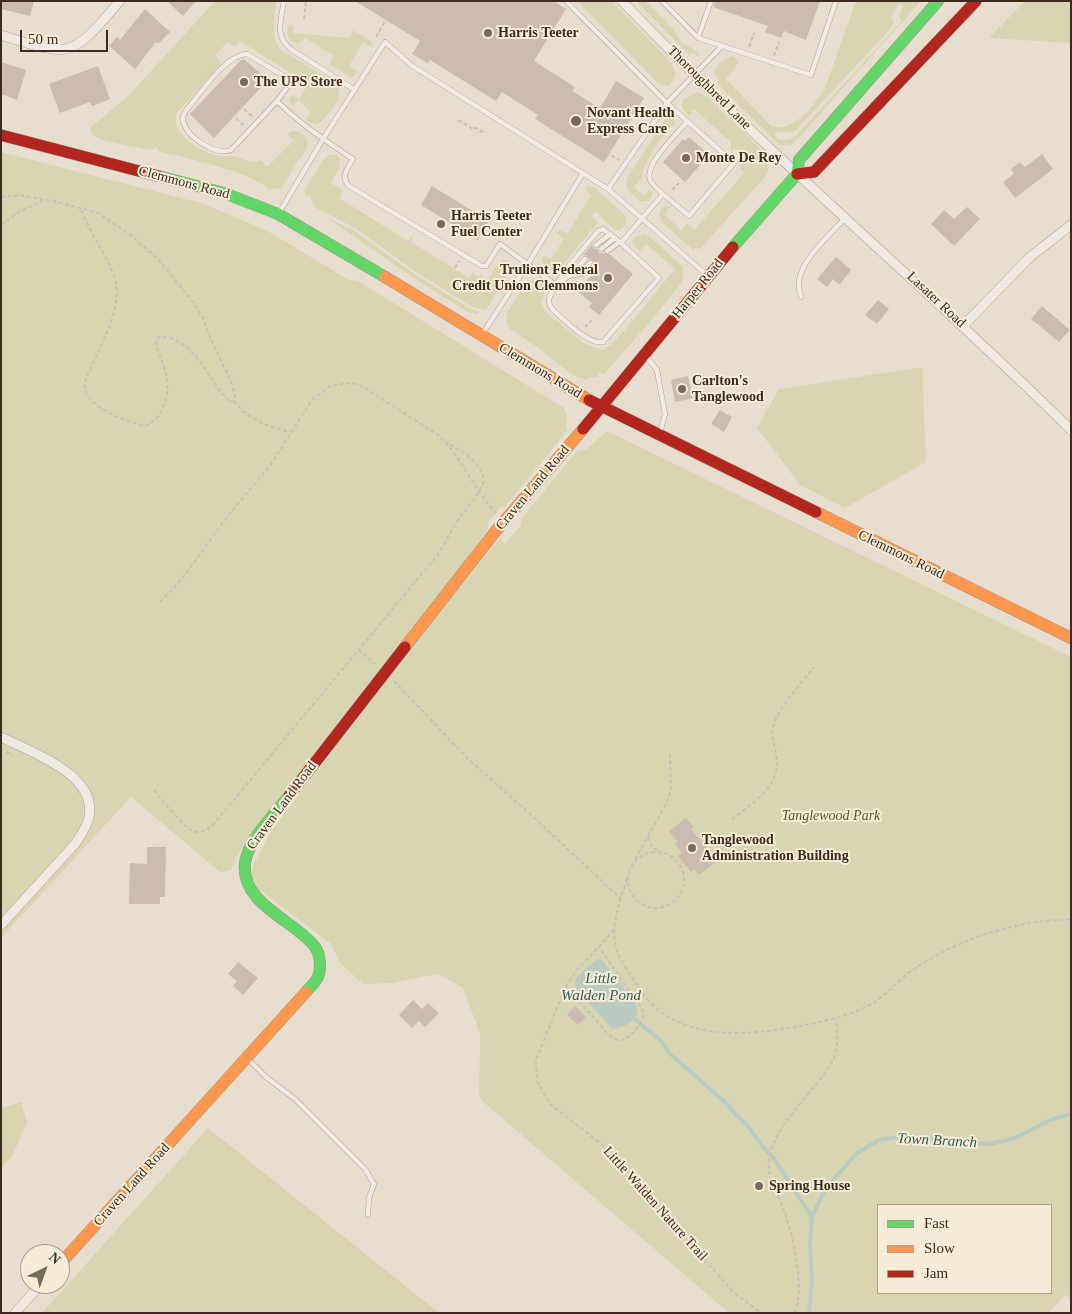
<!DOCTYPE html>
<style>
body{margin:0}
#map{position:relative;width:1072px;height:1314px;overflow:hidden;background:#e7ded0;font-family:Georgia,serif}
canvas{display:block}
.frame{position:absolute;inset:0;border:2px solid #3c2c1f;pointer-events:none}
.legend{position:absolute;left:877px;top:1204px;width:175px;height:90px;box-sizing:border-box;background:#f7ecd7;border:1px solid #ac9f8d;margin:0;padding:6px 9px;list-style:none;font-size:15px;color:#3c2c1f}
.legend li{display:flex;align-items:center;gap:10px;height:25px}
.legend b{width:25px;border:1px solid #ac9f8d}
.north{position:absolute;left:20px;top:1244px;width:50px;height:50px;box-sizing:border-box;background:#f7ecd7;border:1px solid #ac9f8d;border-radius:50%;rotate:42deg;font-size:14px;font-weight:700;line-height:20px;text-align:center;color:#3c2c1f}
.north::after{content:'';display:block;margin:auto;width:18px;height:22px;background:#786a5d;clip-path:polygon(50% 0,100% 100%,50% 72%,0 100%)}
.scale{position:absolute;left:20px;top:30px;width:88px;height:22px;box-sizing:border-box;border:2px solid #3c2c1f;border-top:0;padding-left:6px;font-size:15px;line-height:18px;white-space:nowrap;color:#3c2c1f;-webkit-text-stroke:4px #f7ecd7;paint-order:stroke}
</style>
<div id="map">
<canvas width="1072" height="1314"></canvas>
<div class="frame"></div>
<ul class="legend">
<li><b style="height:6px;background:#63d668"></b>Fast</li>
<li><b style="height:6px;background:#ff974d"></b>Slow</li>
<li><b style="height:6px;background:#b3261e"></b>Jam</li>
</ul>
<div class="north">N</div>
<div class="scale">50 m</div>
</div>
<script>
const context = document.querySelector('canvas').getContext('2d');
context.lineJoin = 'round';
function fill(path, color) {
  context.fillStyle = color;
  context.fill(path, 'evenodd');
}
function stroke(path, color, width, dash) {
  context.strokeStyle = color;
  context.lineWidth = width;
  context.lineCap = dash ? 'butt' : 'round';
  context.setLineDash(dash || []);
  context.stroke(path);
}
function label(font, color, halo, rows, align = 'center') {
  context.font = font + ' Georgia,serif';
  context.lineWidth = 4;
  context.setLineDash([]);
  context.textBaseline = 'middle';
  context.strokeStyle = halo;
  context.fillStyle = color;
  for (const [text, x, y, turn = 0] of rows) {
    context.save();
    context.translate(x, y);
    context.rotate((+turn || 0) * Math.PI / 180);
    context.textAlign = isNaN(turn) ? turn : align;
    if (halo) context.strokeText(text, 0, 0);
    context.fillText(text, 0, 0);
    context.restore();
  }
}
fill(new Path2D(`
 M215 1H276C275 18 269 36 281 50L334 82C337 86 339 89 339 94 339 102 324 122 317 124L309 122 306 119 311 113 299 100 293 105 290 104 289 100 292 95 299 99 308 84 240 41 236 47H234L228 42 215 55 221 63 177 113C169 132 199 151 215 155 222 157 228 156 235 156 246 158 248 165 261 160L267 167 293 141 288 135 289 132C298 129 304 134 308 141L306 149 280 190 278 188 269 190C256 173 181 157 158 151L157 147 152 150 104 141 91 134 90 128 129 95Z
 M577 1H612L672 63 675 73 673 81 668 86 659 84Z
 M636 1H646L675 31 682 43 692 48 700 55 698 57 694 53 689 55Z
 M856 1H921L793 144 787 146 778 144 718 84V77L713 73C717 65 724 57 733 56L738 61 735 69 726 79 771 126C792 134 815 105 825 88ZM899 3 904 7 901 10 899 16 902 21 796 136 788 140 778 139 775 135V132H794L884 36 894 22 891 17Z
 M1025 1H1071V43L989 38Z
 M291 24 294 26 293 33 350 38 353 30 372 42 373 45 371 47 363 43 349 66 357 71 352 78 330 64 333 55 305 38 298 44 290 40 287 34 288 27Z
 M695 93H700L708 98 763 151 768 156 766 158 769 167 766 176 700 249 695 248 693 250 662 222C659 216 658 211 664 206H669L670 207 664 214 681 230 687 223 695 229 744 173 739 166 745 157 735 148 731 152V142L693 108 691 116C685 113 680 107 683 100Z
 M667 116 672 117 677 127 673 125 654 148 644 167 642 177 634 187 644 196 649 190 653 192C653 199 646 203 640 201L627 190 626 180Z
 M1 152 201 203 266 230 349 280 358 281 564 408 567 416 566 428 568 430 504 508 502 506 487 524 489 528 439 596 239 853 231 870 225 872H220L131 797 1 938Z
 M329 155H336L340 159 339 168 331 183 343 190 339 198 408 241 414 233 411 242 469 278 474 270V274L479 277 481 274 488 280 499 262 504 260 509 261 512 265 511 270 486 310 472 307 416 272 355 228 314 207 310 195 307 196 304 191 324 159Z
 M588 186 595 188 624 214C628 220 627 227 620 230H615L595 211 592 216 598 222 561 268 555 271C548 270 542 266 542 258L545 256 551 259 564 239 556 232 560 230 567 234 591 195 585 190Z
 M329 219 352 229 413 273 471 309 477 311H480L477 314 468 312 412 277Z
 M644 234 650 237 683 267 682 270 683 281 655 316 605 373 602 374 600 372 598 373 599 376 588 378 587 380 572 375 537 347 510 329 506 321 507 313 526 283 529 280 538 279 545 284 546 287 541 303 547 313 585 344 603 350 612 344 618 338 675 269 646 244 640 251 634 246 632 241 635 237Z
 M922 367 926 462 845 508 800 485 757 428 779 389Z
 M607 431 1071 657V1299L1065 1295 1049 1313H729L482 1101 483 1100 479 1097 480 1034 463 988 438 974 392 983 363 984 341 964 330 943 257 888 251 875 255 861 273 829 433 620 500 538 505 544 521 525V519L577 451 587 449ZM878 1205H1051V1293H878Z
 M21 1102 27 1122 12 1157 1 1167V1108Z
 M208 1128 439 1313H42Z`), '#d8d6b2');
fill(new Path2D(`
 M597 959 603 961 636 1005 638 1013C632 1024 624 1027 612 1029L575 987 576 978Z`), '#bbcbc1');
stroke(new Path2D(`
 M632 1016C642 1028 662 1037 668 1052L727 1104C732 1112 739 1117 746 1124 755 1135 762 1148 773 1157L812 1217
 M809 1313 812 1281 810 1245 812 1217 826 1188 857 1153 879 1140 906 1136 938 1139 947 1141 989 1144 1015 1138 1050 1120 1071 1114`), '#bbcbc1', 4);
fill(new Path2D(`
 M1 1H34L30 16 1 9Z
 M167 1H196L183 16Z
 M355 1H553L566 9 534 61 575 87 572 91 600 108 616 81 644 98 604 162 535 119 538 115 502 92 496 101 430 60 428 63 412 54 420 41Z
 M715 1H820L806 40 784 31 781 38 765 32 768 26 713 7Z
 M145 9 170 32 158 44 156 42 135 69 109 46 117 37 120 40Z
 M244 59 268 80 214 138 190 114 241 60Z
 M1 62 26 70 17 100 1 94Z
 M98 66 110 99 92 106 90 102 60 113 49 84Z
 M689 137 709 155 685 182 663 162 683 139 685 141Z
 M1042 154 1053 169 1015 198 1003 182 1014 174 1011 169 1020 162 1025 167Z
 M432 186 489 221 478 240 421 205Z
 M967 207 980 219 954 246 931 224 944 210 954 219Z
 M592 244 593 248 597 249 599 253 609 254 633 274 599 315 589 307 592 303 577 291 597 269 592 260 589 259 586 255 583 256Z
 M836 257 851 270 839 285 833 279 827 287 817 279Z
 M878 300 889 309 877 324 865 315Z
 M1042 306 1070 330 1059 342 1031 319Z
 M688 376 693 398 675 402 671 380Z
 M720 410 732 417 724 432 711 424Z
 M686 818 694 827 691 829 717 861 699 875 694 869 691 872 678 856 682 853 675 844 678 842 669 831Z
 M147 847H166L165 897H160V904H129L130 863 147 864Z
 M238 962 258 978 243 995 233 986 237 981 228 974Z
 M413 1000 422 1009 428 1003 439 1013 425 1027 419 1021 412 1028 399 1015Z
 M575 1006 586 1017 578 1025 567 1015Z`), '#cbbcb1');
const lane = new Path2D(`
 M284 1C281 20 274 37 292 50L355 90
 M662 1 698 38 811 75 836 1
 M698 38 711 1
 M277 101 231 150C216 156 189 138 184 124 181 118 184 114 187 109 201 93 225 55 247 54L292 81 277 101C300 124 326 141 353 159 348 168 340 176 349 186L482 266H486L500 244 556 285C552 293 545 300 552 309 563 319 588 345 603 342L659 278 621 243 663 194 689 216 734 163 667 103 566 1
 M608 189 667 103 722 46
 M663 194C659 190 652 185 650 180 644 164 677 134 687 122
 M279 213 323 139 385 42 411 65 608 189 708 276
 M596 245 610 234
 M601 249 615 238
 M607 251 620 242
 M571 275 583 270 590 263
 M571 275 585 259
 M558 284C561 281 565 278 569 276 578 272 583 278 593 268
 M556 285 567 268 598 231 603 229 621 243
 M801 297C800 292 798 286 799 281 802 258 831 234 846 217
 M483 333 528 264 583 173
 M646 356 657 370 658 376 665 414 660 433
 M248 1059 266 1077 295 1099 365 1169 374 1184 369 1198 368 1215`);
const street = new Path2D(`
 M622 1C672 53 723 104 775 153 874 246 975 335 1071 430
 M1 35C19 40 48 52 65 49 85 46 106 16 120 1
 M963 326 1030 257 1071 225
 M1 737C31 752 102 776 88 821 85 829 80 837 75 844L1 925
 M15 1313 41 1284`);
const fast = new Path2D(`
 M158 176 224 193 278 214 385 277
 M733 247 797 174 799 160 938 1
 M289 796C275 814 248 840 245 863 240 904 296 921 315 947 321 955 321 969 318 977 316 982 310 987 306 992`);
const slow = new Path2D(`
 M385 277 589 400
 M816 512 1071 638
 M405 647 495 532 583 429
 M60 1264 306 992`);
const jam = new Path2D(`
 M1 135 158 176
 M797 174 814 172 976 1
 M589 400 816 512
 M583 429 733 247
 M289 796 405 647`);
stroke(lane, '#aca398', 5.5);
stroke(street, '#aca398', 10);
stroke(fast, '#9c9388', 12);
stroke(slow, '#9c9388', 12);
stroke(jam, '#9c9388', 12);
stroke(new Path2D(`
 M304 19 306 1
 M376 37 387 18
 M749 47 754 33
 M774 56 779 42
 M244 109 252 116
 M236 118 243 125
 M458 120 473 129
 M474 127 484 133
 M606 152 619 160
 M672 190 679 183
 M1 197 19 195 58 202 98 213 133 237 158 259 194 303 203 318 209 335 233 386 235 396 234 401 230 402C210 384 193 334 159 337L156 341C158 354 165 366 167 379 169 397 163 418 146 426 129 423 92 409 85 391 84 387 85 383 86 379 98 349 128 304 112 271 103 250 89 231 81 209
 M1 225 20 211 44 200
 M455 268 459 261
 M585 327 592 320
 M234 401C249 420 268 427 291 432
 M160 602 181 580 227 517 271 464 312 400 330 386 351 383 360 385 438 435C462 457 473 489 496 513
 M358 650 375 664
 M394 681 468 759 529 813 621 899
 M6 752 13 755
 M154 790C162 800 183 827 193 831 200 834 206 830 212 826L436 557C444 546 449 534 456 523 466 508 479 497 484 480 480 460 462 452 446 442
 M732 819C750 805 779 788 777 761 777 750 770 738 773 727 778 707 802 683 814 667
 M648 837 652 847 659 852
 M628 880a28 28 0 1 1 56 0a28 28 0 1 1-56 0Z
 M635 859 666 804 671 790 670 751
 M627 879C619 903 608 932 619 956 624 967 633 978 639 988 674 1044 750 1036 805 1025 829 1020 852 1015 873 1003 885 996 895 984 905 976 917 966 933 957 947 950 972 937 1008 926 1037 922 1048 920 1060 920 1071 919
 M614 929 599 947 577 970 566 986 536 1060 537 1081 550 1104 605 1147 626 1170 639 1191 712 1268 732 1291 761 1313
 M566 986 611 1037 620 1041C632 1037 639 1027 644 1016L642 1009 599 947
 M794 1313C806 1292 793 1236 785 1213 781 1201 771 1182 769 1170 764 1131 816 1093 833 1060 839 1048 837 1032 836 1019`), '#c8c1b8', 2, [4, 2.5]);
stroke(lane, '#efeae2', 4.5);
stroke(street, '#efeae2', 9);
stroke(fast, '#63d668', 11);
stroke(slow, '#ff974d', 11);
stroke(jam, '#b3261e', 11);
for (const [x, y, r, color] of [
 [488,33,5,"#786a5d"],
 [244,82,5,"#786a5d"],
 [576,121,6,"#786a5d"],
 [686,158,5,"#786a5d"],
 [441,224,5,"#786a5d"],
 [608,278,5,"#786a5d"],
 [682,389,5,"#786a5d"],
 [692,848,5,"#786a5d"],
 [759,1186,5,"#786a5d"]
]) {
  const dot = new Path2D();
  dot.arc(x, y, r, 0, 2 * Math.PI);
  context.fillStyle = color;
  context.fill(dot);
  stroke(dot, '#f7ecd7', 2);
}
label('bold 14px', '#3c2c1f', '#f7ecd7', [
 ["Harris Teeter",498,33],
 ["The UPS Store",254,82],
 ["Novant Health",587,113],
 ["Express Care",587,129],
 ["Monte De Rey",696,158],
 ["Harris Teeter",451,216],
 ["Fuel Center",451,232],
 ["Trulient Federal",598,270,"right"],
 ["Credit Union Clemmons",598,286,"right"],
 ["Carlton's",692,381],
 ["Tanglewood",692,397],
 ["Tanglewood",702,840],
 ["Administration Building",702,856],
 ["Spring House",769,1186]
], 'left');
label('14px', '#3c2c1f', '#f7ecd7', [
 ["Thoroughbred Lane",709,88,45],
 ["Clemmons Road",184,183,15],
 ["Harper Road",698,289,-51],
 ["Lasater Road",936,300,43],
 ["Clemmons Road",540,371,31],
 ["Craven Land Road",533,488,-50],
 ["Clemmons Road",901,555,26],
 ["Craven Land Road",282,806,-53],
 ["Craven Land Road",132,1185,-48],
 ["Little Walden Nature Trail",655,1204,48]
]);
label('italic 14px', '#4f5925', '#f7ecd7', [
 ["Tanglewood Park",831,816]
]);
label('italic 15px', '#2e5c57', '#f7ecd7', [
 ["Little",601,979],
 ["Walden Pond",601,996],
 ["Town Branch",937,1141,3]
]);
</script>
